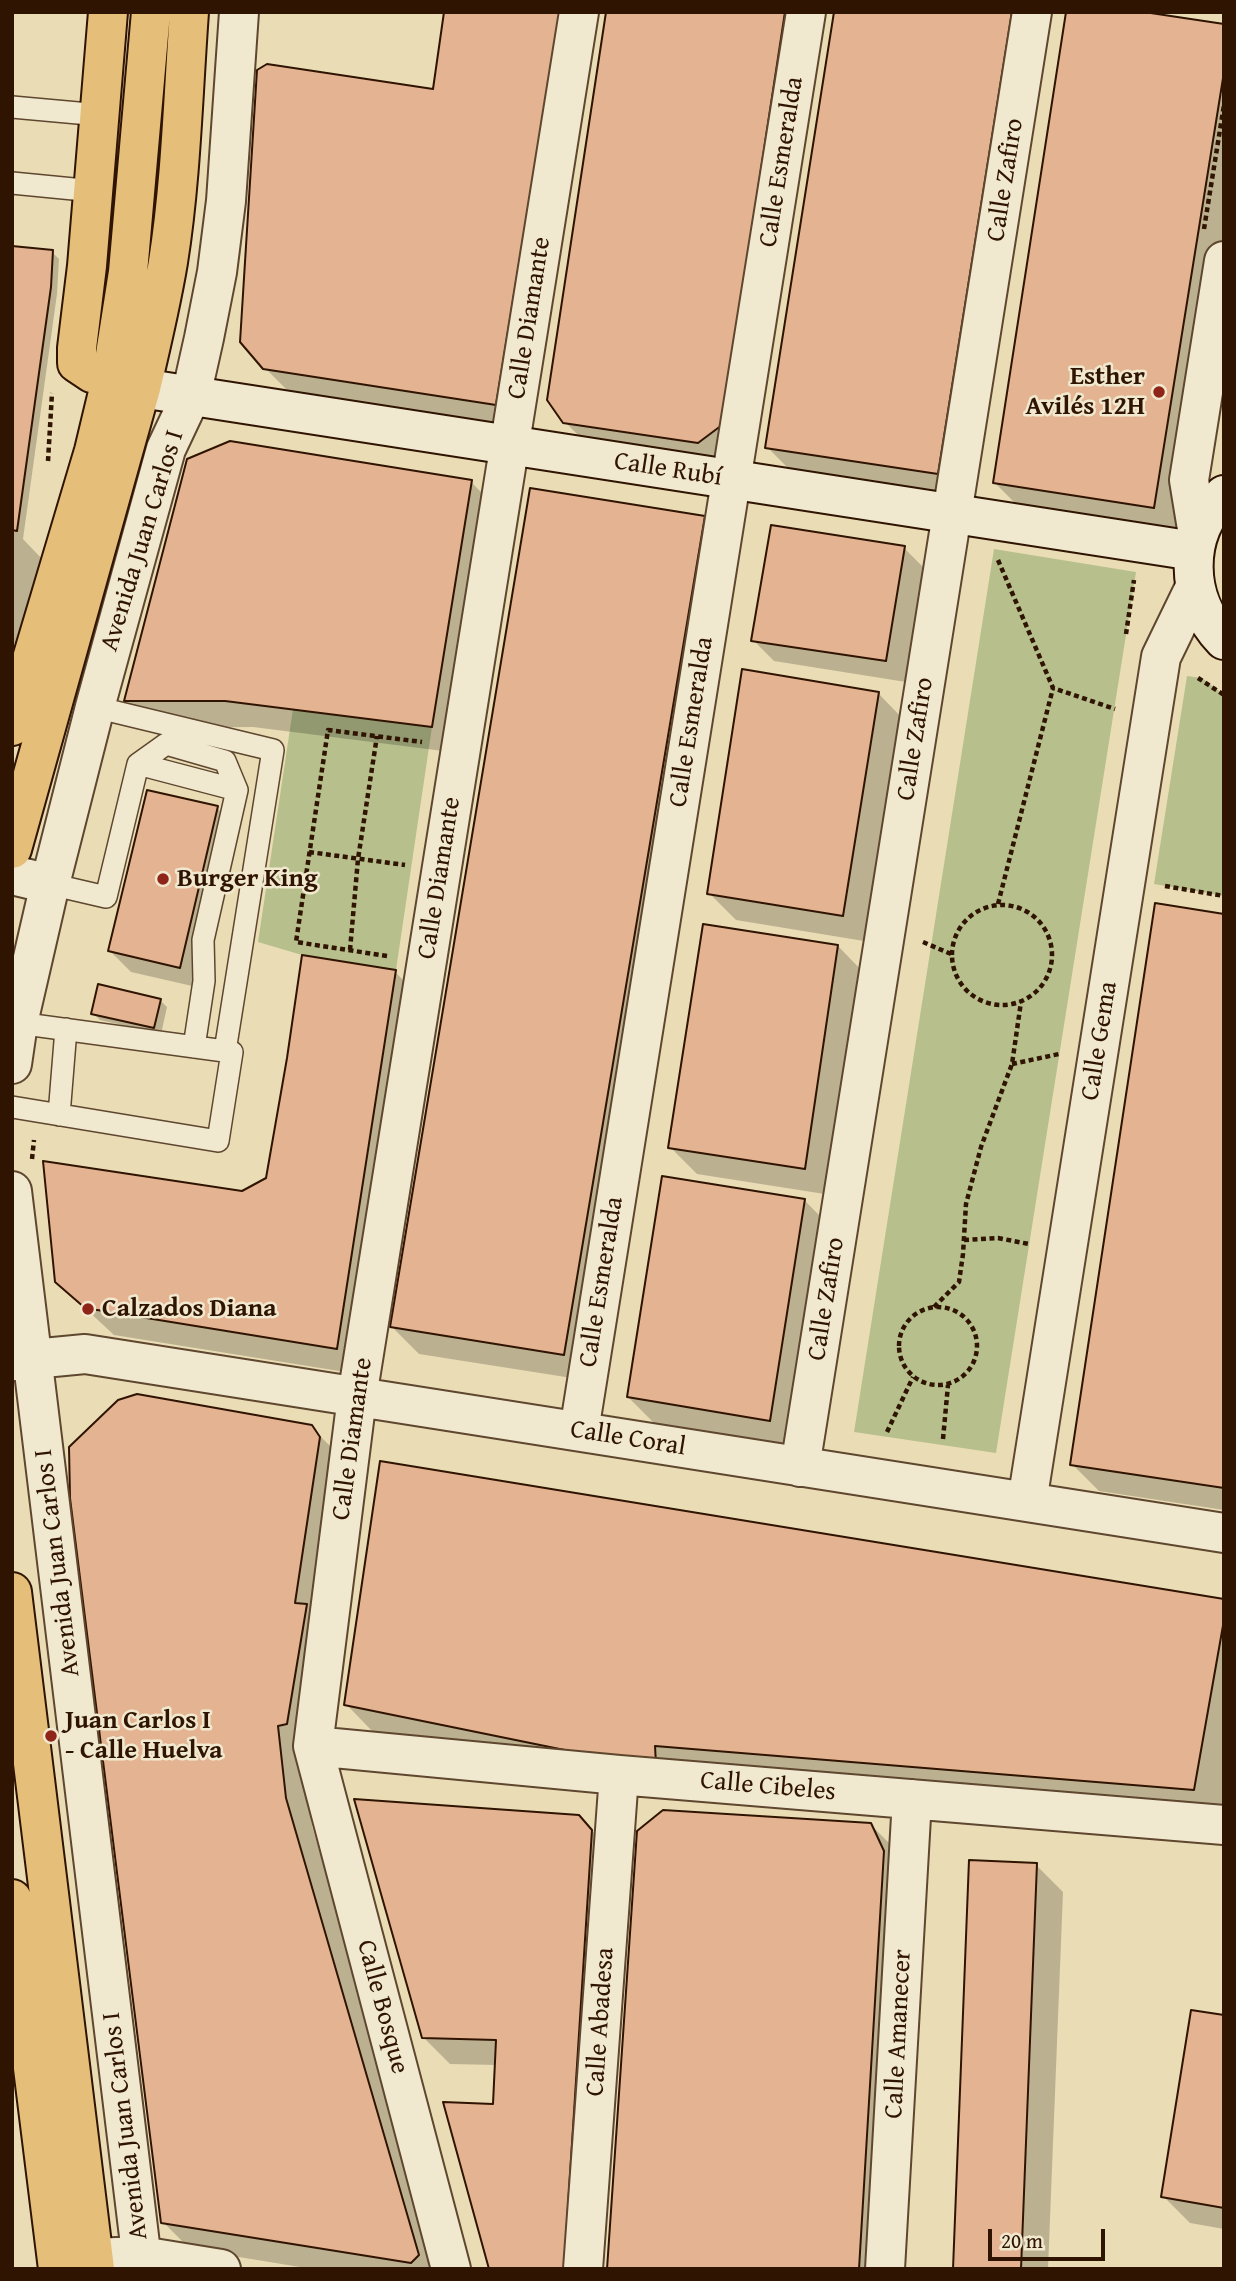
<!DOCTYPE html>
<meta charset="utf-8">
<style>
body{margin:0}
#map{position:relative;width:1236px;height:2281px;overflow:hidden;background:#eaddb5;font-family:"Gentium Book Plus",serif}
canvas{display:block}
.frame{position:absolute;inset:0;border:14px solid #301402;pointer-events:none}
.scale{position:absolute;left:988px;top:2229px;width:117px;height:32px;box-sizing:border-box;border:4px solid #301402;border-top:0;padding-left:9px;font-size:21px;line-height:24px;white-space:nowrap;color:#301402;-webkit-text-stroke:5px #f1e9cf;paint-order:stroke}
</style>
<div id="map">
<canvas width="1236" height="2281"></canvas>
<div class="frame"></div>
<div class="scale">20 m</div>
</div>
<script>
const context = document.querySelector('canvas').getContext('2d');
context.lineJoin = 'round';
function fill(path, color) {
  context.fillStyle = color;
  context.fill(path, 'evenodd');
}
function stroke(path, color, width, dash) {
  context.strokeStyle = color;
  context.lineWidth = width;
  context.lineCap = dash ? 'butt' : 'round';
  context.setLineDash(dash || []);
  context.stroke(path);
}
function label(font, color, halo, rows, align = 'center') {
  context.font = font + ' "Gentium Book Plus",serif';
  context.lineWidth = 5;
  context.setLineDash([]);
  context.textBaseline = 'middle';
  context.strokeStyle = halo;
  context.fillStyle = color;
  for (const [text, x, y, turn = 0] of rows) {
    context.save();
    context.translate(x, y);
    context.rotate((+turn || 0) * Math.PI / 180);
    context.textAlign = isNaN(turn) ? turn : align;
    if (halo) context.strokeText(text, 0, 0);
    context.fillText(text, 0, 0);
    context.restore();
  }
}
fill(new Path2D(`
 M994 549 1136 572 996 1453 854 1432Z
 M1187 676 1202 678 1224 695V896L1154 884Z
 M293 709 432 727 396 970 302 955 258 942Z`), '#b7c08d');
fill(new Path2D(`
 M591 12 523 431 292 395 264 367 434 91Z
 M608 12H815L726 470 592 449 565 422Z
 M836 12H1042L965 500 794 474 767 447Z
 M1224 26V265L1181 534 1022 510 995 483Z
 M12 248 52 252 59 259 57 294 23 539 43 560 12 701Z
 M471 482 498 509 459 753 253 727 152 728 126 701Z
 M704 517 731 544 591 1381 419 1354 392 1327Z
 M904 548 925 569 906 682 774 661 753 640Z
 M878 693 905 721 870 942 736 920 709 893Z
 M217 808 238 829 201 988 131 972 110 951Z
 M1224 916V1510L1099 1491 1072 1464Z
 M838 946 865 974 831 1195 697 1174 670 1147Z
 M395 972 422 999 364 1375 114 1335 56 1281 267 1179Z
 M160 1000 167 1007 161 1034 100 1020 93 1013Z
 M805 1201 832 1228 797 1447 655 1424 628 1397Z
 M311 1427 339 1455 305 1752 312 1826 442 2269H312L190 2249 163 2222Z
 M1224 1601V1798L1220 1816 617 1782 373 1732 346 1704Z
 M578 1817 606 1845 593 2269H491L497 2065 450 2064 423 2037Z
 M871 1825 898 1852 887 2269H609Z
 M1036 1865 1063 1892 1048 2269H954Z
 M1224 2017V2229L1190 2223 1163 2196Z`), '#0003');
const building = new Path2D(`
 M444 12H560L496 405 263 369 240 342 257 70 267 64 433 89Z
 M606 12H785L722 425 698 443 563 423 547 400Z
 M834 12H1012L938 474 765 448Z
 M1066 12H1144L1224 24V72L1154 508 993 483Z
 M12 246 53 250 51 287 17 531 12 530Z
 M230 441 472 480 432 727 225 701H124L187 459Z
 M530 488 705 516 564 1355 390 1327Z
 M771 525 905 546 886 661 751 641Z
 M742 669 879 692 843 916 707 894Z
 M147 790 218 806 180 968 108 951Z
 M1155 903 1224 914V1488L1070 1465Z
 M703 924 838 945 805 1169 668 1148Z
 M302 955 396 970 337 1349 85 1308 55 1282 43 1161 242 1191 266 1178 287 1058Z
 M98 984 161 999 154 1028 91 1014Z
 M662 1176 805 1199 770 1421 627 1397Z
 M137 1394 312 1425 320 1437 295 1603 307 1604 287 1724 278 1726 286 1798 419 2255 411 2263 161 2223 70 1498 69 1447 118 1400Z
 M380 1461 1224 1599V1620L1194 1790 655 1746 656 1764 589 1755 344 1705Z
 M354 1799 579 1815 592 1830 564 2269H489L443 2102 493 2104 496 2040 422 2038Z
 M663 1810 871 1823 884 1851 859 2269H607L637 1831Z
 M969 1860 1037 1863 1021 2269H953Z
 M1191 2010 1224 2015V2208L1161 2197Z`);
fill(building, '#e4b391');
stroke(building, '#301402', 2);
const service = new Path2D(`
 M12 107 100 115
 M12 183 94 191
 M95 707 273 750 225 1051
 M138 764 166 744 225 761 237 790
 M50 884 106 897 138 764 237 790 203 940 204 981 194 1047
 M12 1107 218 1141 232 1052 18 1023
 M59 1115 66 1029`);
const minor = new Path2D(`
 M1198 535 1189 480 1224 261
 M12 875 50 884
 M12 1064 18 1023 50 884 95 707 166 449 191 396 204 338 217 272 226 201 239 12
 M12 1191 143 2269
 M12 1361 85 1354 1224 1533
 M579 1431 806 12
 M800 1467 1032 12
 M1027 1502 1161 657 1195 587
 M313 1746 619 1775 1224 1825
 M93 2258 141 2256 221 2269
 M451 2269 313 1746 357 1397 579 12
 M583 2269 619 1775
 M885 2269 912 1799`);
const secondary = new Path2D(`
 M141 388 1194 551
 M1224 495C1183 534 1184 599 1224 640`);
const primary = new Path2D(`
 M108 12 87 266 77 348V363L92 373 136 386
 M12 726 94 451 111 380 128 272 151 12
 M12 849 141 388C151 346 161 304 168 262 181 180 183 95 189 12
 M12 1592 95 2269
 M12 1899 58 2269`);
stroke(service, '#5e462f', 24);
stroke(minor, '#5e462f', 42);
stroke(secondary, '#301402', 42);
stroke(primary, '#301402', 42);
stroke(new Path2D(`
 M1204 229 1224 105
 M48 461 52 393
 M998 560 1053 688 1115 709
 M1126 634 1134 580
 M1198 678 1224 695
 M309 852 405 865
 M1165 886 1224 896
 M998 904 1053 688
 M952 955a50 50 0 1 1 100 0a50 50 0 1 1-100 0Z
 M923 942 951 954
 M350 950 358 859 377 736
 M387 956 296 942 328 730 422 742
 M1012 1064 1059 1054
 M32 1159 34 1140
 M964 1240 998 1238 1029 1244
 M899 1346a39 39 0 1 1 78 0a39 39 0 1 1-78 0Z
 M934 1307 959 1282 963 1254 966 1204 981 1147 1012 1064 1021 1002
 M887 1432 913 1377
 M943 1439 948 1385`), '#301402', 4.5, [5, 3.5]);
stroke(service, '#f1e9cf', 21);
stroke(minor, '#f1e9cf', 38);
stroke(secondary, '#f1e9cf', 38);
stroke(primary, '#e5be7a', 38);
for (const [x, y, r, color] of [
 [1159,392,7,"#8f2418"],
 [163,879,7,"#8f2418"],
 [88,1309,7,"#8f2418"],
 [51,1736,7,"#8f2418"]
]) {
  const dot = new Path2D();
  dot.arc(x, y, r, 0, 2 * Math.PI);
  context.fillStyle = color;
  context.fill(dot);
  stroke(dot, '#f1e9cf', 2.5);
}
label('26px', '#301402', '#f1e9cf', [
 ["Calle Esmeralda",782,162,-81],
 ["Calle Zafiro",1006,180,-81],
 ["Calle Diamante",530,318,-81],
 ["Calle Rubí",668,470,9],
 ["Avenida Juan Carlos I",143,541,-73],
 ["Calle Esmeralda",692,722,-81],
 ["Calle Zafiro",916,739,-81],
 ["Calle Diamante",440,878,-81],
 ["Calle Gema",1100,1041,-81],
 ["Calle Esmeralda",602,1282,-81],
 ["Calle Zafiro",827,1299,-81],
 ["Calle Diamante",353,1439,-82],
 ["Calle Coral",628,1439,9],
 ["Avenida Juan Carlos I",58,1563,-97],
 ["Calle Cibeles",768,1787,5],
 ["Calle Bosque",382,2007,75],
 ["Calle Abadesa",601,2022,-86],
 ["Calle Amanecer",899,2034,-87],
 ["Avenida Juan Carlos I",126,2126,-97]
]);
label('bold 26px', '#301402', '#f1e9cf', [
 ["Esther",1145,377,"right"],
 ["Avilés 12H",1145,407,"right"],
 ["Burger King",177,879],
 ["Calzados Diana",102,1309],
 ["Juan Carlos I",65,1721],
 ["- Calle Huelva",65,1751]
], 'left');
</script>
